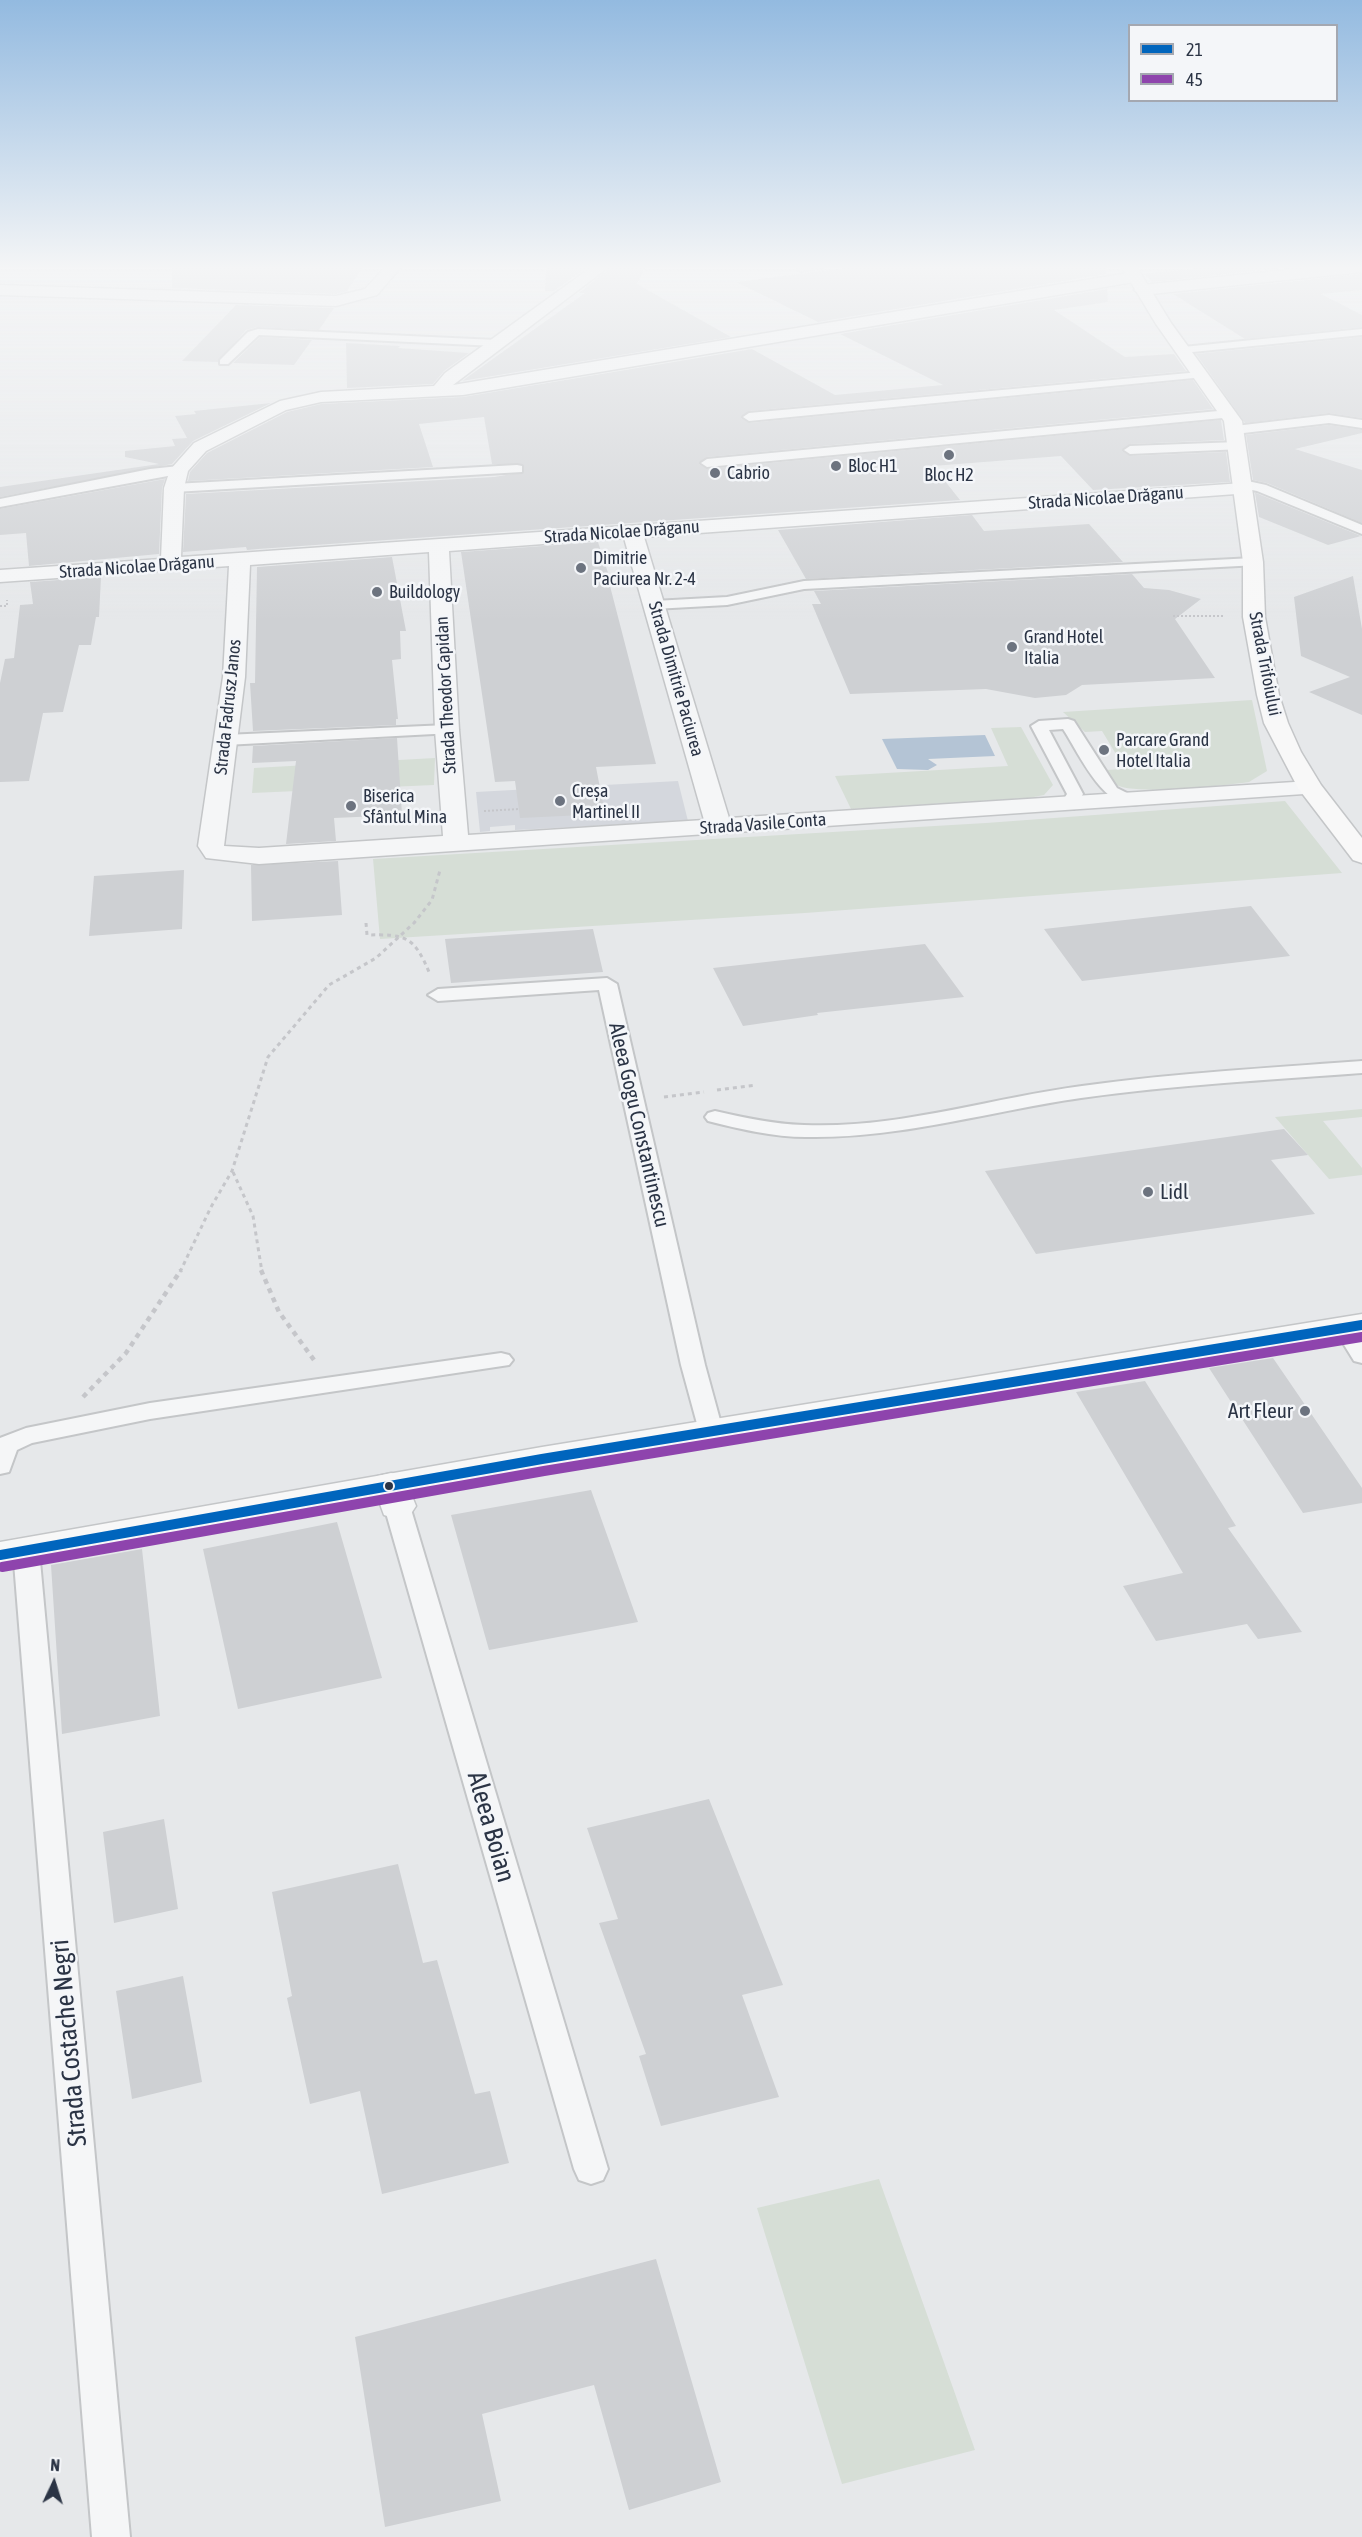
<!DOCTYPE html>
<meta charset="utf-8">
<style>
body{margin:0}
#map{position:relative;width:1362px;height:2537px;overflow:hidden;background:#e6e8ea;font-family:"Asap Condensed",sans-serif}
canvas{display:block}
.legend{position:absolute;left:1128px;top:24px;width:210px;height:78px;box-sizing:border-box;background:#f4f6f9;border:2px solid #a4a8b1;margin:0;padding:8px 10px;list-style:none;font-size:18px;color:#2b3445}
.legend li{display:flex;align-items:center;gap:12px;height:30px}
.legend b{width:30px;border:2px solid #a4a8b1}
.north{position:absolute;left:24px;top:2453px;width:60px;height:60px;-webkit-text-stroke:4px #f4f6f9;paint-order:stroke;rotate:4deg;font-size:16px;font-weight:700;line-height:24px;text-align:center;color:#2b3445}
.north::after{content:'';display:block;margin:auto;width:21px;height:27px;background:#2b3445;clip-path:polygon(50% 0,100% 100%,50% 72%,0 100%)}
</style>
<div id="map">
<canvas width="1362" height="2537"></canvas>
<ul class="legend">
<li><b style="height:8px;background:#0065bd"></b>21</li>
<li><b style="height:8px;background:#8e44ad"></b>45</li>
</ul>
<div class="north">N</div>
</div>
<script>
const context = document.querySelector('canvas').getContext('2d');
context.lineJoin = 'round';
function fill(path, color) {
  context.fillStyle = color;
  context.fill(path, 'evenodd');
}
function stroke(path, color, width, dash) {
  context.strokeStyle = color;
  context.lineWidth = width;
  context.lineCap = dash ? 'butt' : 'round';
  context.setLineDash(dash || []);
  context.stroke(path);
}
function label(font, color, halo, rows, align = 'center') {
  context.font = font + ' "Asap Condensed",sans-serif';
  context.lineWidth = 5;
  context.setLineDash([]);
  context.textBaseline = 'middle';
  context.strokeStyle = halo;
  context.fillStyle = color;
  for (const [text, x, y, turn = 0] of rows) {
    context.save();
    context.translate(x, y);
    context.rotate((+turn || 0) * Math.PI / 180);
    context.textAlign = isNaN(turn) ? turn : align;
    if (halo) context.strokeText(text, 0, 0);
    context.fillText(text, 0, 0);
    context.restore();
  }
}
fill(new Path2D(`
 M678 781 688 821 515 830V825L490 827V831L480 832 476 792Z`), '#d4d7dd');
fill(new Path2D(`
 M1252 700 1267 771 1249 782C1226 785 1128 797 1113 783 1111 780 1108 774 1106 770L1125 769 1102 731 1085 732 1063 712Z
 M1021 727 1053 785 1044 795 1029 798 851 809 835 776 1008 766 991 728Z
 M435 758 434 785 252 793 254 768Z
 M1285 801 1342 873 805 913 380 939 373 859 986 823Z
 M1362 1109V1117L1323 1121 1362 1168V1175L1329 1179 1275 1117Z
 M879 2179 975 2450 842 2484 757 2208Z`), '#d6ded6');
fill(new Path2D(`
 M985 735 995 756 928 759 937 765 928 770 897 769 882 739Z`), '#b4c4d5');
fill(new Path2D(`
 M172 266H364L347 291 336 294 172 288Z
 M546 266H589L554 291H545Z
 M612 266H646L637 284 731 337 462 381 585 293H579Z
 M863 266H1106V274L818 322 736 282Z
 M1218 266H1299L1153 282 1143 274Z
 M1362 274V290L1321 294 1362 315V327L1245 339 1173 294Z
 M1107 289 1108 302 1054 310 1125 357 1174 354 1186 371 749 411 741 418 749 423 1193 380 1213 409 707 457 699 464 707 469 1221 420 1224 440 1130 444 1122 451 1130 456 1226 452 1230 482 1093 490 1061 456 933 466 960 500 258 549 247 550 246 547 183 552 186 494 494 477 524 472 522 464H492L484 417 419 424 433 467 188 481 190 472 207 453 287 412 321 404 463 397 752 349 835 395 943 385 840 334Z
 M236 305 334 308 319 330 257 327 246 330 218 362 182 361Z
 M260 337 312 340 294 365 233 363Z
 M1362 337V418L1329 413 1245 423 1196 354Z
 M346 343 400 346 398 348 469 353 444 371 433 384 347 388Z
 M271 403 193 441 172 464 0 497V487L159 464 125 457V451L175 446 172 439 187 438 175 416 196 414 194 411Z
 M1329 425 1362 430V433L1295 449 1362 470V523L1267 483 1253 480 1246 435Z
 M165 479 162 488 159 554 29 566 26 533 0 535V509Z
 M1255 493H1256L1361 536 1328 545 1259 517Z
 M972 515 984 531 1089 524 1123 562 806 579 778 530Z
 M598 542 611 582H609L656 764 596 767 605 814 520 818 515 781 495 782 461 552Z
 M392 557 406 631H400L401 659 392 660 398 719H396V725L253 731 250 683H255L257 567Z
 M1132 574 1144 588 1169 590 1201 599 1175 619 1215 678 1082 685 1066 695 1035 698 986 689 850 694 812 604H821L814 591Z
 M1353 576 1362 629V715L1309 692 1350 677 1301 656 1294 597Z
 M101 577 99 617H96L91 645H79L63 712 43 713 29 781 0 782V683L5 659 14 658 20 605 33 604 30 582Z
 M397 738 402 815 334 818 336 841 286 844 296 761 252 763 253 746Z
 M338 861 342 915 252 921 251 865Z
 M184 870 182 929 89 936 94 876Z
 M1251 906 1290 956 1082 981 1044 929Z
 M593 929 603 972 451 983 445 939Z
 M925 944 964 997 817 1013 818 1015 743 1026 713 968Z
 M1284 1129 1308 1155 1271 1160 1315 1214 1036 1254 985 1171Z
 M1273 1358 1362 1488V1503L1303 1513 1209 1368Z
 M1145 1381 1236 1526 1228 1528 1302 1632 1258 1639 1247 1624 1156 1641 1123 1586 1183 1573 1076 1392Z
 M591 1490 638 1622 489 1650 451 1515Z
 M337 1522 382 1678 238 1709 203 1549Z
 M142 1549 160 1716 62 1734 51 1565Z
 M709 1799 783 1985 742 1995 779 2097 661 2126 639 2056 646 2054 599 1923 618 1919 587 1828Z
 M164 1819 178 1909 114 1923 103 1832Z
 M398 1864 423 1963 437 1960 475 2094 490 2091 509 2163 382 2194 360 2091 310 2104 287 1998 292 1996 272 1892Z
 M183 1976 202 2082 132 2099 116 1991Z
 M656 2259 721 2482 629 2510 594 2385 482 2414 501 2501 385 2527 355 2337Z`), '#ced0d3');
const lane = new Path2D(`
 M798 266H825L802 271 798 270Z
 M258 329 496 340 502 343 496 346 259 335 228 364H220V360L248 332Z
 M1362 329V335L1183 353 1177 350 1183 347Z
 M1200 372 1206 375 1204 377 749 421 743 417 749 413Z
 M1229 410 1233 411V417L707 467 701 463 707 459Z
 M1329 415 1362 420V428L1329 423 1235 434 1229 430 1235 426Z
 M1238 442 1244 446 1242 449 1130 454 1124 450 1130 446Z
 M517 465 522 466V472L174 492 167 488 174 484Z
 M179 466 184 467V473L0 507V499L150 469Z
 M1243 480 1266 485 1362 525V534L1257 491 1238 487 1237 484Z
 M1253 558 1260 562 1258 565 804 589 727 605 654 609 647 605 654 601 727 597 804 581Z
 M1068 719 1074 721 1117 788 1141 800 1139 804C1104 812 1079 753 1063 729L1049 730 1083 794 1074 809H1062L1060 805 1067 794 1031 726 1039 721Z
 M447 725 455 730 453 733 225 745 217 740 225 735Z
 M607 978 617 984 705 1365 723 1431 720 1437 711 1439 702 1437 699 1431 681 1365 599 990 438 1001 428 995 438 989Z
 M1362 1061V1073C1268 1080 1174 1085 1081 1098 990 1111 899 1139 806 1137 773 1137 740 1129 708 1121L705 1117 708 1113 715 1111C745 1118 774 1124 804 1125 898 1129 990 1098 1082 1086 1175 1073 1269 1068 1362 1061Z
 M1345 1320 1353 1322 1362 1336V1363L1354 1361 1333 1327 1337 1322Z
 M501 1353 509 1355 513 1360 509 1365 150 1419 32 1443 17 1450 9 1472 0 1474V1438L26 1428 150 1403Z
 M397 1497 406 1500 410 1506 608 2169 603 2180 591 2184 579 2180 574 2169 384 1506 388 1500Z
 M26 1541 35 1544 39 1550 130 2537H92L13 1550 17 1544Z`);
const street = new Path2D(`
 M386 266H402L377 295 336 306 0 295V285L336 296 365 289Z
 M593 266H610L453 385 1134 272 1142 277 1134 282 463 395 321 402 286 410 206 451 188 471 184 488 181 557 1243 483 1250 485 1253 489 1250 493 644 537 729 818 1310 781 1319 783 1322 788 1319 793 259 864 206 858 198 846 223 677 229 566 0 582V570L161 559 164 488 170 470 194 443 280 401 321 392 434 386 445 373ZM624 538 704 820 468 835 459 730 449 551ZM429 552 435 730 443 836 259 848 224 846 245 677 250 565Z
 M1324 266H1362V272L1142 295 1134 290 1142 285Z
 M391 1473 404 1476 416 1506 410 1515 397 1519 384 1515 373 1485 378 1476Z`);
const secondary = new Path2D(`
 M1121 266H1136L1171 323 1242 421 1263 562 1265 617 1279 695 1288 723 1301 752 1321 785 1362 838V863L1353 860 1298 788 1264 723 1257 695 1243 617V562L1224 421 1156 324Z
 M1362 1314V1336L542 1471 0 1568V1542L542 1447Z`);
stroke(lane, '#c4c6c8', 4);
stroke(street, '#c4c6c8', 3);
stroke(secondary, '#c4c6c8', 3);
stroke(new Path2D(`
 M0 606H7V600
 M1173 616H1223
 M484 811 519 809`), '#c5c6ca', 2, [2, 2]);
stroke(new Path2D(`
 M366 923 367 935C405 934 414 936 429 972
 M717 1090 756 1085
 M664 1097 704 1092
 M233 1172 253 1216 262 1272
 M180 1272 211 1207 232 1171 268 1057 329 985 376 958 414 923 432 900 440 870`), '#c5c6ca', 3, [4, 4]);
stroke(new Path2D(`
 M261 1270 279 1312 314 1360
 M83 1397 126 1353 181 1270`), '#c5c6ca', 4.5, [5, 5]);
fill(lane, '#f5f6f7');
fill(street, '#f5f6f7');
fill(secondary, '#f8f8f8');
stroke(new Path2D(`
 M0 1555 542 1459 1362 1325`), '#0065bd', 10);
stroke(new Path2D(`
 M2 1567 544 1471 1362 1337`), '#8e44ad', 10);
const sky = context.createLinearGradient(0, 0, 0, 622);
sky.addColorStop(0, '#93bae0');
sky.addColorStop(0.43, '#f4f5f6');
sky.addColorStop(1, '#f4f5f600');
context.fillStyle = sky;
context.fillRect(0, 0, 1362, 622);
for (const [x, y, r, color] of [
 [949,455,6,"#6c737f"],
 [836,466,6,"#6c737f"],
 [715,473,6,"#6c737f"],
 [581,568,6,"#6c737f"],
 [377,592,6,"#6c737f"],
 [1012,647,6,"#6c737f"],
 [1104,750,6,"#6c737f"],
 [560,801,6,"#6c737f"],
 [351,806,6,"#6c737f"],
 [1148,1192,6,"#6c737f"],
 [1305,1411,6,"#6c737f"],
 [389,1486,5,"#2b3445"]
]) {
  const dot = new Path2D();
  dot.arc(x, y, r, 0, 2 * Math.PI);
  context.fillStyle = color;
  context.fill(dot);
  stroke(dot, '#f4f6f9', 2);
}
label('18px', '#2b3445', '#f4f6f9', [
 ["Bloc H1",848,466],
 ["Cabrio",727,473],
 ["Bloc H2",949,475,"center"],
 ["Dimitrie",593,558],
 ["Paciurea Nr. 2-4",593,579],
 ["Buildology",389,592],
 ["Grand Hotel",1024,637],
 ["Italia",1024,658],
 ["Parcare Grand",1116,740],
 ["Hotel Italia",1116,761],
 ["Creșa",572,791],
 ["Martinel II",572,812],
 ["Biserica",363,796],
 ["Sfântul Mina",363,817]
], 'left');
label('18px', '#2b3445', '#f4f6f9', [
 ["Strada Nicolae Drăganu",1106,498,-4],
 ["Strada Nicolae Drăganu",622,532,-4],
 ["Strada Nicolae Drăganu",137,567,-4],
 ["Strada Trifoiului",1265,664,79],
 ["Strada Dimitrie Paciurea",676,679,74],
 ["Strada Theodor Capidan",446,695,-93],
 ["Strada Fadrusz Janos",228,707,-84],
 ["Strada Vasile Conta",763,824,-4]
]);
label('21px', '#2b3445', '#f4f6f9', [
 ["Aleea Gogu Constantinescu",639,1125,77]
]);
label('21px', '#2b3445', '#f4f6f9', [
 ["Lidl",1160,1192],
 ["Art Fleur",1293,1411,"right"]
], 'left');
label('26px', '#2b3445', '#f4f6f9', [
 ["Aleea Boian",491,1827,74],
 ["Strada Costache Negri",69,2043,-95]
]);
</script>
